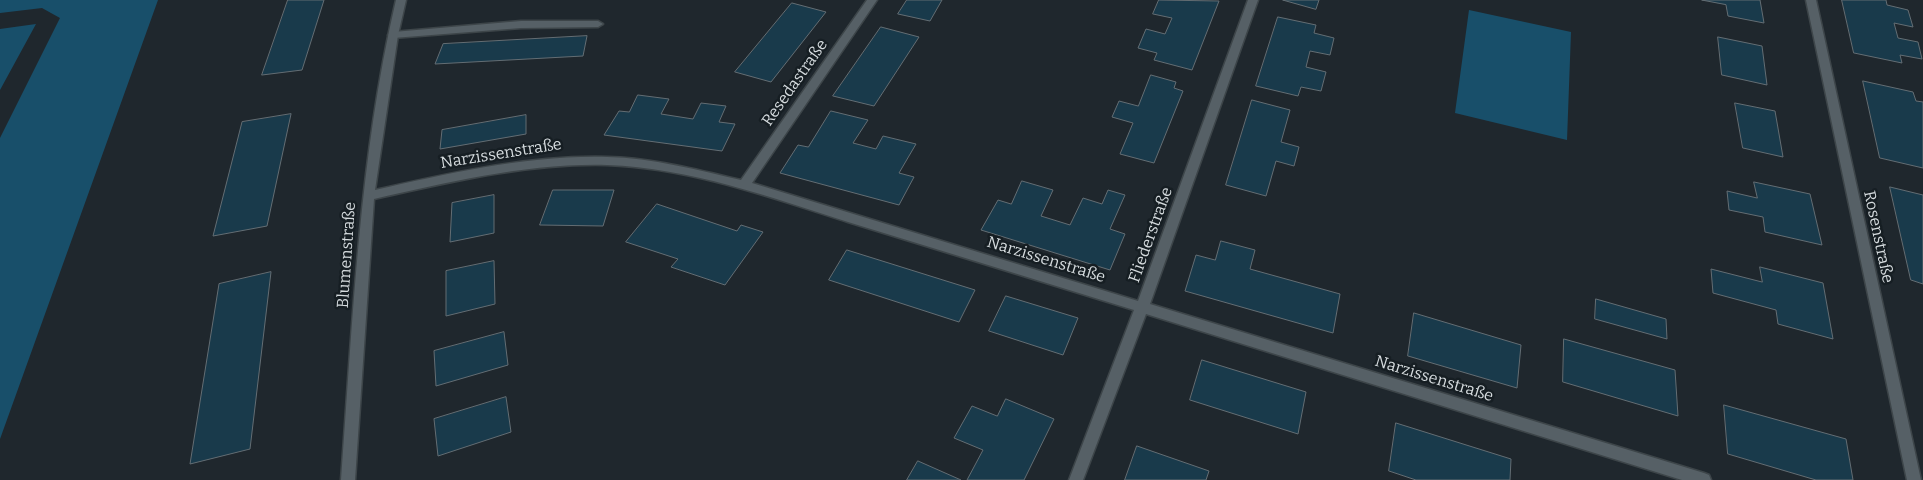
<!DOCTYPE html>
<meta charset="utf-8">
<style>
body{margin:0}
canvas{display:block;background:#1f272d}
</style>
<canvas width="1923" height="480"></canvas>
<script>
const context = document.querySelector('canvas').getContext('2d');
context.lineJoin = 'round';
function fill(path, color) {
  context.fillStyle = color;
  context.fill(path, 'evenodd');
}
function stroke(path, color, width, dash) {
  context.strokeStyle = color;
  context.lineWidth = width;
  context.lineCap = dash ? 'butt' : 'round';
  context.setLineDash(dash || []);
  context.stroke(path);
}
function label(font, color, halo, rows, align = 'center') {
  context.font = font + ' Bitter,serif';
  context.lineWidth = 5;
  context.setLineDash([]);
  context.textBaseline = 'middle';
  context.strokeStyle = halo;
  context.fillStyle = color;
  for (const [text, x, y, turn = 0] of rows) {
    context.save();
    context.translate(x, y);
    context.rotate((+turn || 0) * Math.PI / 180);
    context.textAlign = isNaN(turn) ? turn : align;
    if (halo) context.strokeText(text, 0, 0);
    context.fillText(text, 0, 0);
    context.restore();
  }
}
fill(new Path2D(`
 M0 0H158L0 439V138L60 18 42 8 0 13Z
 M1469 10 1571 32 1567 140 1455 113Z
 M36 24 0 90V29Z`), '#184f6a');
const building = new Path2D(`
 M288 0H324L302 70 262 75Z
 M907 0H942L930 21 898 14Z
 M1159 0 1219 1 1192 70 1154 60 1157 53 1138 48 1146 29 1165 34 1172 18 1153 14Z
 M1283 0H1319L1316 9Z
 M1702 0H1760L1764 23 1728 16 1726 5Z
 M1842 0H1886L1887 5 1908 10 1913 27 1894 23 1898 38 1918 42 1922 59 1900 55 1902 63 1854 53Z
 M792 3 826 12 771 82 735 72Z
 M1278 17 1316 25 1314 33 1334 38 1330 55 1310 51 1306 67 1326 72 1321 91 1301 87 1298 96 1256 86Z
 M881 27 919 37 874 106 833 96Z
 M587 36 583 56 435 64 443 44Z
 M1718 37 1762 46 1767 85 1722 75Z
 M1151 75 1176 82 1174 88 1183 91 1154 163 1120 154 1133 123 1112 117 1119 101 1138 106Z
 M1863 81 1913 92 1916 101 1923 102V168L1880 158Z
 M638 95 669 99 661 114 693 119 701 103 726 106 719 122 735 124 722 151 604 135 619 111 629 112Z
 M1252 100 1290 110 1281 142 1299 147 1294 166 1276 161 1266 196 1226 185Z
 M1735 103 1775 111 1783 157 1743 148Z
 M831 111 868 120 853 143 876 149 883 136 916 144 899 173 914 177 899 205 780 173 798 145 808 147Z
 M291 114 267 226 213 236 242 122Z
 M526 115V134L440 149 442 130Z
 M1022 181 1053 190 1041 216 1070 225 1083 198 1102 204 1108 190 1125 195 1110 229 1125 234 1110 270 981 230 998 200 1011 204Z
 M1754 182 1810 194 1822 245 1765 232 1763 217 1729 210 1727 191 1757 198Z
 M1890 187 1923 195V284L1911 280Z
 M553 190H614L603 226 540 225Z
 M494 195V233L450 242 452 203Z
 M657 204 737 231 741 225 763 232 725 285 671 267 678 259 626 242Z
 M1221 241 1255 250 1250 269 1340 294 1333 333 1185 291 1196 255 1215 260Z
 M847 250 975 290 959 322 829 280Z
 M494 261 495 304 446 316V271Z
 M1760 267 1823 283 1833 339 1778 324 1776 310 1713 293 1711 269 1762 282Z
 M271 272 250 449 190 464 219 284Z
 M1006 296 1078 318 1063 355 989 331Z
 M1596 299 1666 319 1667 339 1595 319Z
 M1414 313 1521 345 1517 388 1408 356Z
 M504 332 508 365 436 386 434 351Z
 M1564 339 1675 370 1678 416 1563 382Z
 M1202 360 1306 392 1298 434 1190 400Z
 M506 397 511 432 438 456 434 419Z
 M1006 399 1054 419 1024 480H967L983 450 954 438 972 406 997 416Z
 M1724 405 1846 439 1853 480H1816L1728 454Z
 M1396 423 1511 459 1510 480H1416L1389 471Z
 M1137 446 1209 471 1206 480H1125Z
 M918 461 961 480H907Z`);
fill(building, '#193a4b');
stroke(building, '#636d73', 1);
const lane = new Path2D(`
 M521 21H598L603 24 598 27 521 28 393 38 388 35 393 32Z`);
const street = new Path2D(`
 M396 0H406L398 35 375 190C451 173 528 155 607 157 653 158 697 170 741 180L867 0H877L752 183 1138 301 1248 0H1258L1150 304 1704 473 1709 475 1711 480H1682L1146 314 1083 480H1069L1134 310C1039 281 944 251 848 222 770 197 690 168 607 165 528 163 450 182 374 199L355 480H341C353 319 359 157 396 0Z
 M1806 0H1816L1921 480H1907Z`);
stroke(lane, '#3d4549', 3);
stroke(street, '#3d4549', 3);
fill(lane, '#566066');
fill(street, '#566066');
label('16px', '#d4dadd', '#161e23', [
 ["Resedastraße",795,83,-55],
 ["Narzissenstraße",501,154,-9],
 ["Fliederstraße",1151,235,-70],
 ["Rosenstraße",1878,237,78],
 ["Blumenstraße",347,255,-86],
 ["Narzissenstraße",1046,260,17],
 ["Narzissenstraße",1434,379,17]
]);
</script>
